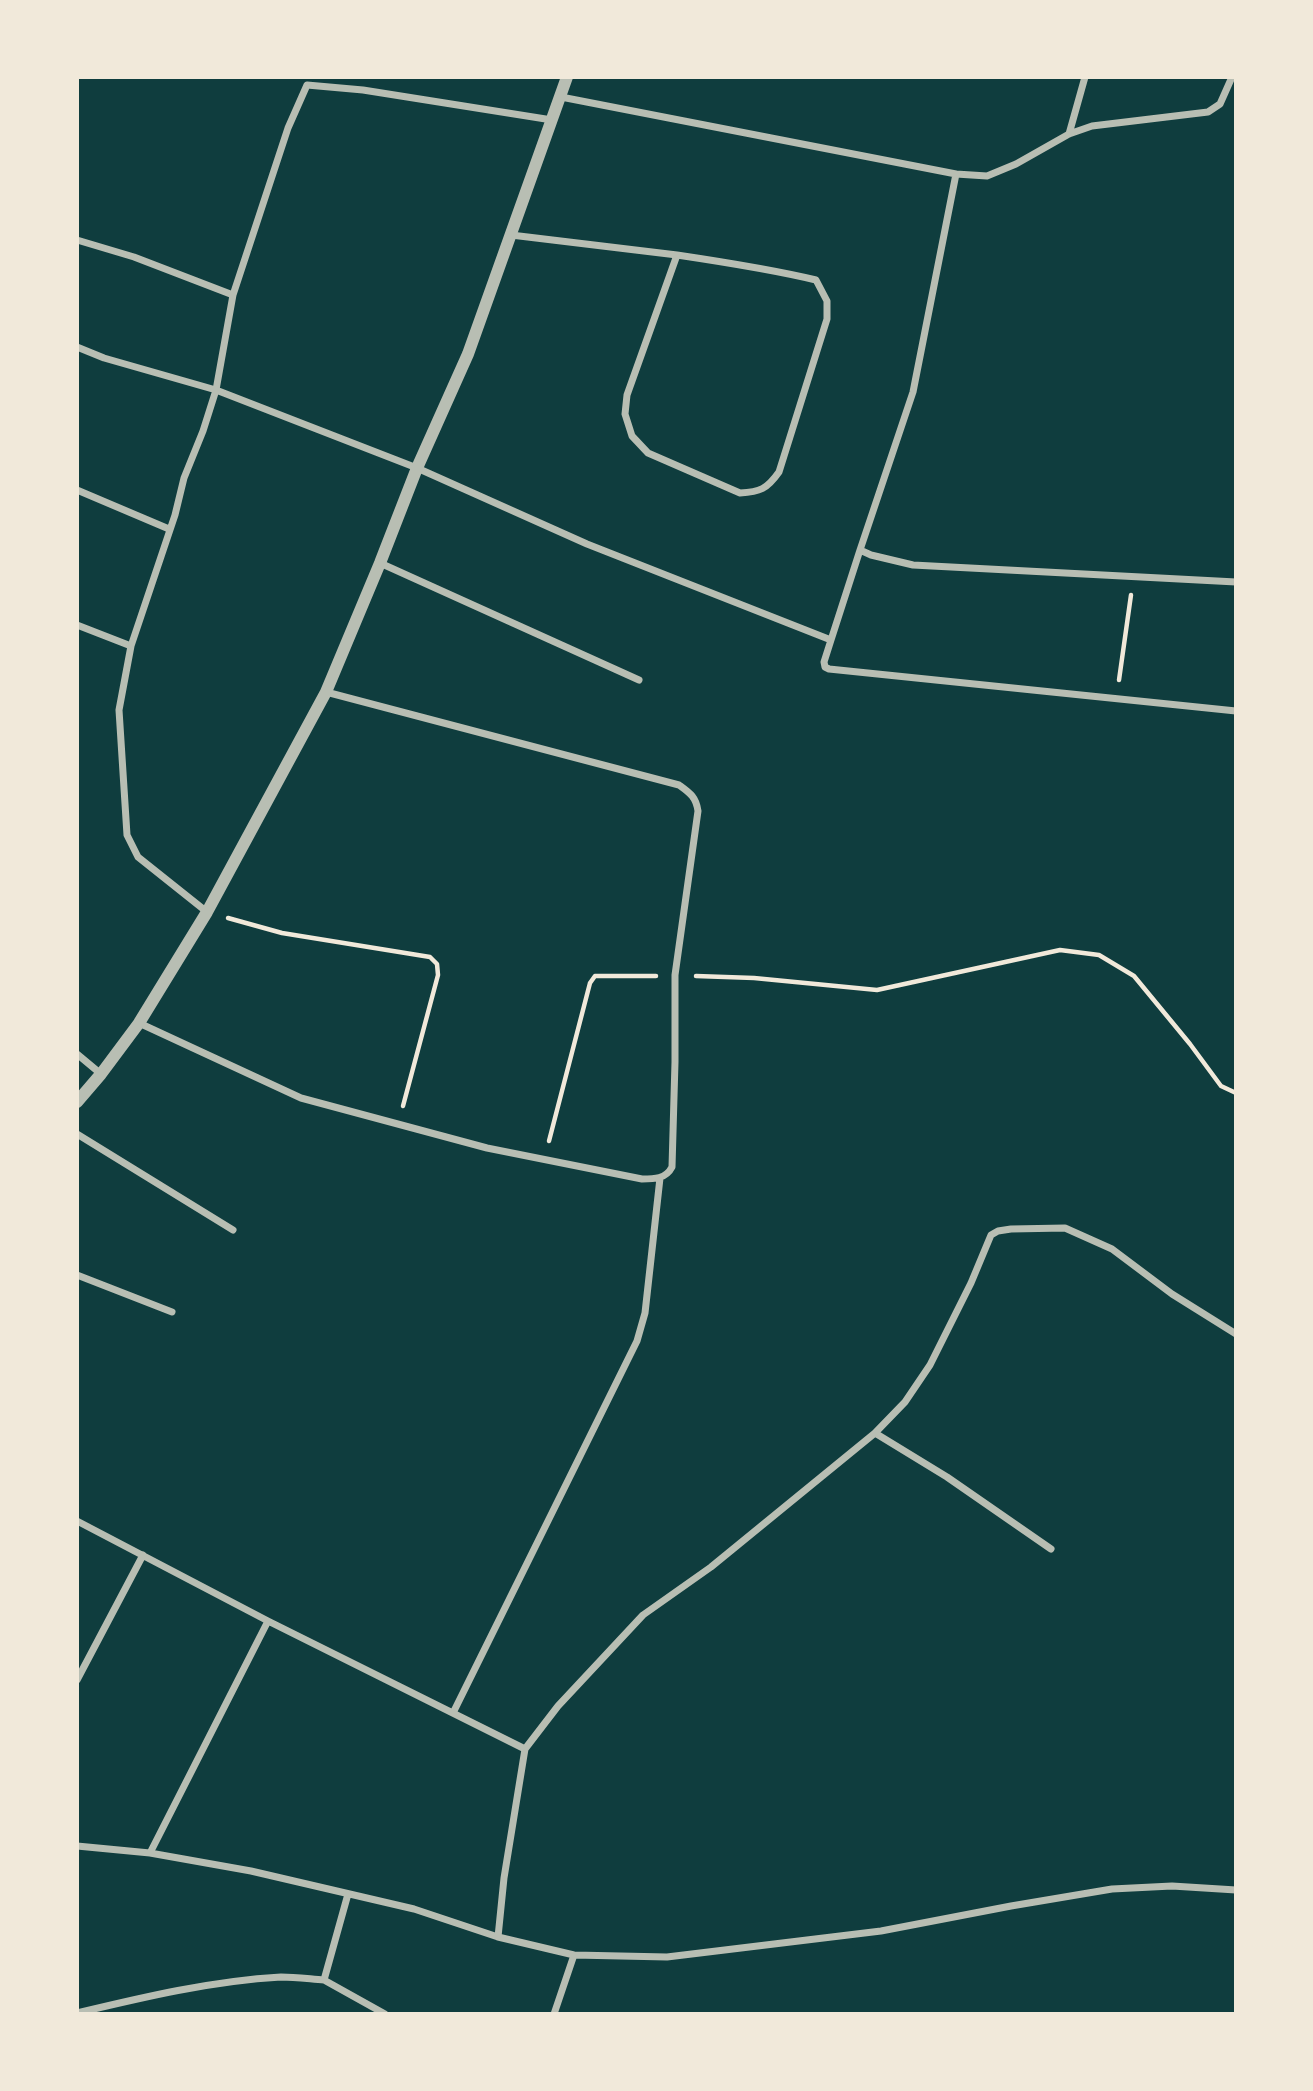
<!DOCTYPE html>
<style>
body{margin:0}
#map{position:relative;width:1313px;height:2091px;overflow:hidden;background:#0f3d3e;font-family:"Fira Sans",sans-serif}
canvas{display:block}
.frame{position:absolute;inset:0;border:79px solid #f1e9da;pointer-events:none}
</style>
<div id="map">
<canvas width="1313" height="2091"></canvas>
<div class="frame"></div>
</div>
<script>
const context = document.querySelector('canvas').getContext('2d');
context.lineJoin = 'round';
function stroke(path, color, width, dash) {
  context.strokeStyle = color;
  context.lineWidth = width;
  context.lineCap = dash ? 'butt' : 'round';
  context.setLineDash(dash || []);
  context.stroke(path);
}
stroke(new Path2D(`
 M1119 680 1131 595
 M228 918 282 933 430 957 437 964 438 975 403 1106
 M696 976 754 978 877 990 1060 950 1099 955 1134 976 1190 1044 1221 1086 1236 1093
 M549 1141 590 983 595 976H656`), '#f1e9da', 4.5);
stroke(new Path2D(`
 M561 97 956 174 987 176 1016 164 1069 134 1092 126 1208 112 1220 104 1232 77
 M1069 134 1085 77
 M956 174 913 392 860 550 871 555 913 565 1236 582
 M511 235 677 255C724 262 770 269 816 280L827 301V319L779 472C767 489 760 492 740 493L648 453 632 436 625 414 627 395 677 255
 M77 240 134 257 233 295
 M77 347 104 358 216 390 417 468 587 544 831 640 860 550
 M77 490 169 529
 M380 563 639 680
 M77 625 131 646
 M831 640 824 662 825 667 829 669 1236 711
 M207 912 138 857 127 835 119 710 131 646 175 515 184 478 203 431 216 390 233 295 288 128 307 85 363 90 552 120
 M139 1023 301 1098 487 1148 642 1179C654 1179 666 1179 672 1167L675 1062V975L698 811C696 797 690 793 679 785L326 692
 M77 1054 101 1074
 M77 1134 233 1230
 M77 1275 172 1312
 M1236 1334 1172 1294 1112 1249 1065 1228 1011 1229 998 1231 991 1235 971 1283 930 1365 905 1402 875 1433 711 1567 643 1615 558 1706 525 1749 504 1878 498 1937 574 1955 667 1957 881 1931 1011 1906 1112 1889 1172 1886 1236 1890
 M875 1433 947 1477 1051 1549
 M77 1521 268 1621 525 1749
 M77 1680 143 1555
 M453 1713 637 1341 645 1313 660 1178
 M77 1846 150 1853 251 1871 414 1909 498 1937
 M150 1853 268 1621
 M324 1980 385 2014
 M77 2013C144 1997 211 1981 281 1977 295 1977 310 1979 324 1980L348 1894
 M554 2014 574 1955`), '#b8beb3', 7);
stroke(new Path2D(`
 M77 1102 101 1074 139 1023 207 912 326 692 380 563 417 468 468 354 567 77`), '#b8beb3', 12);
</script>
